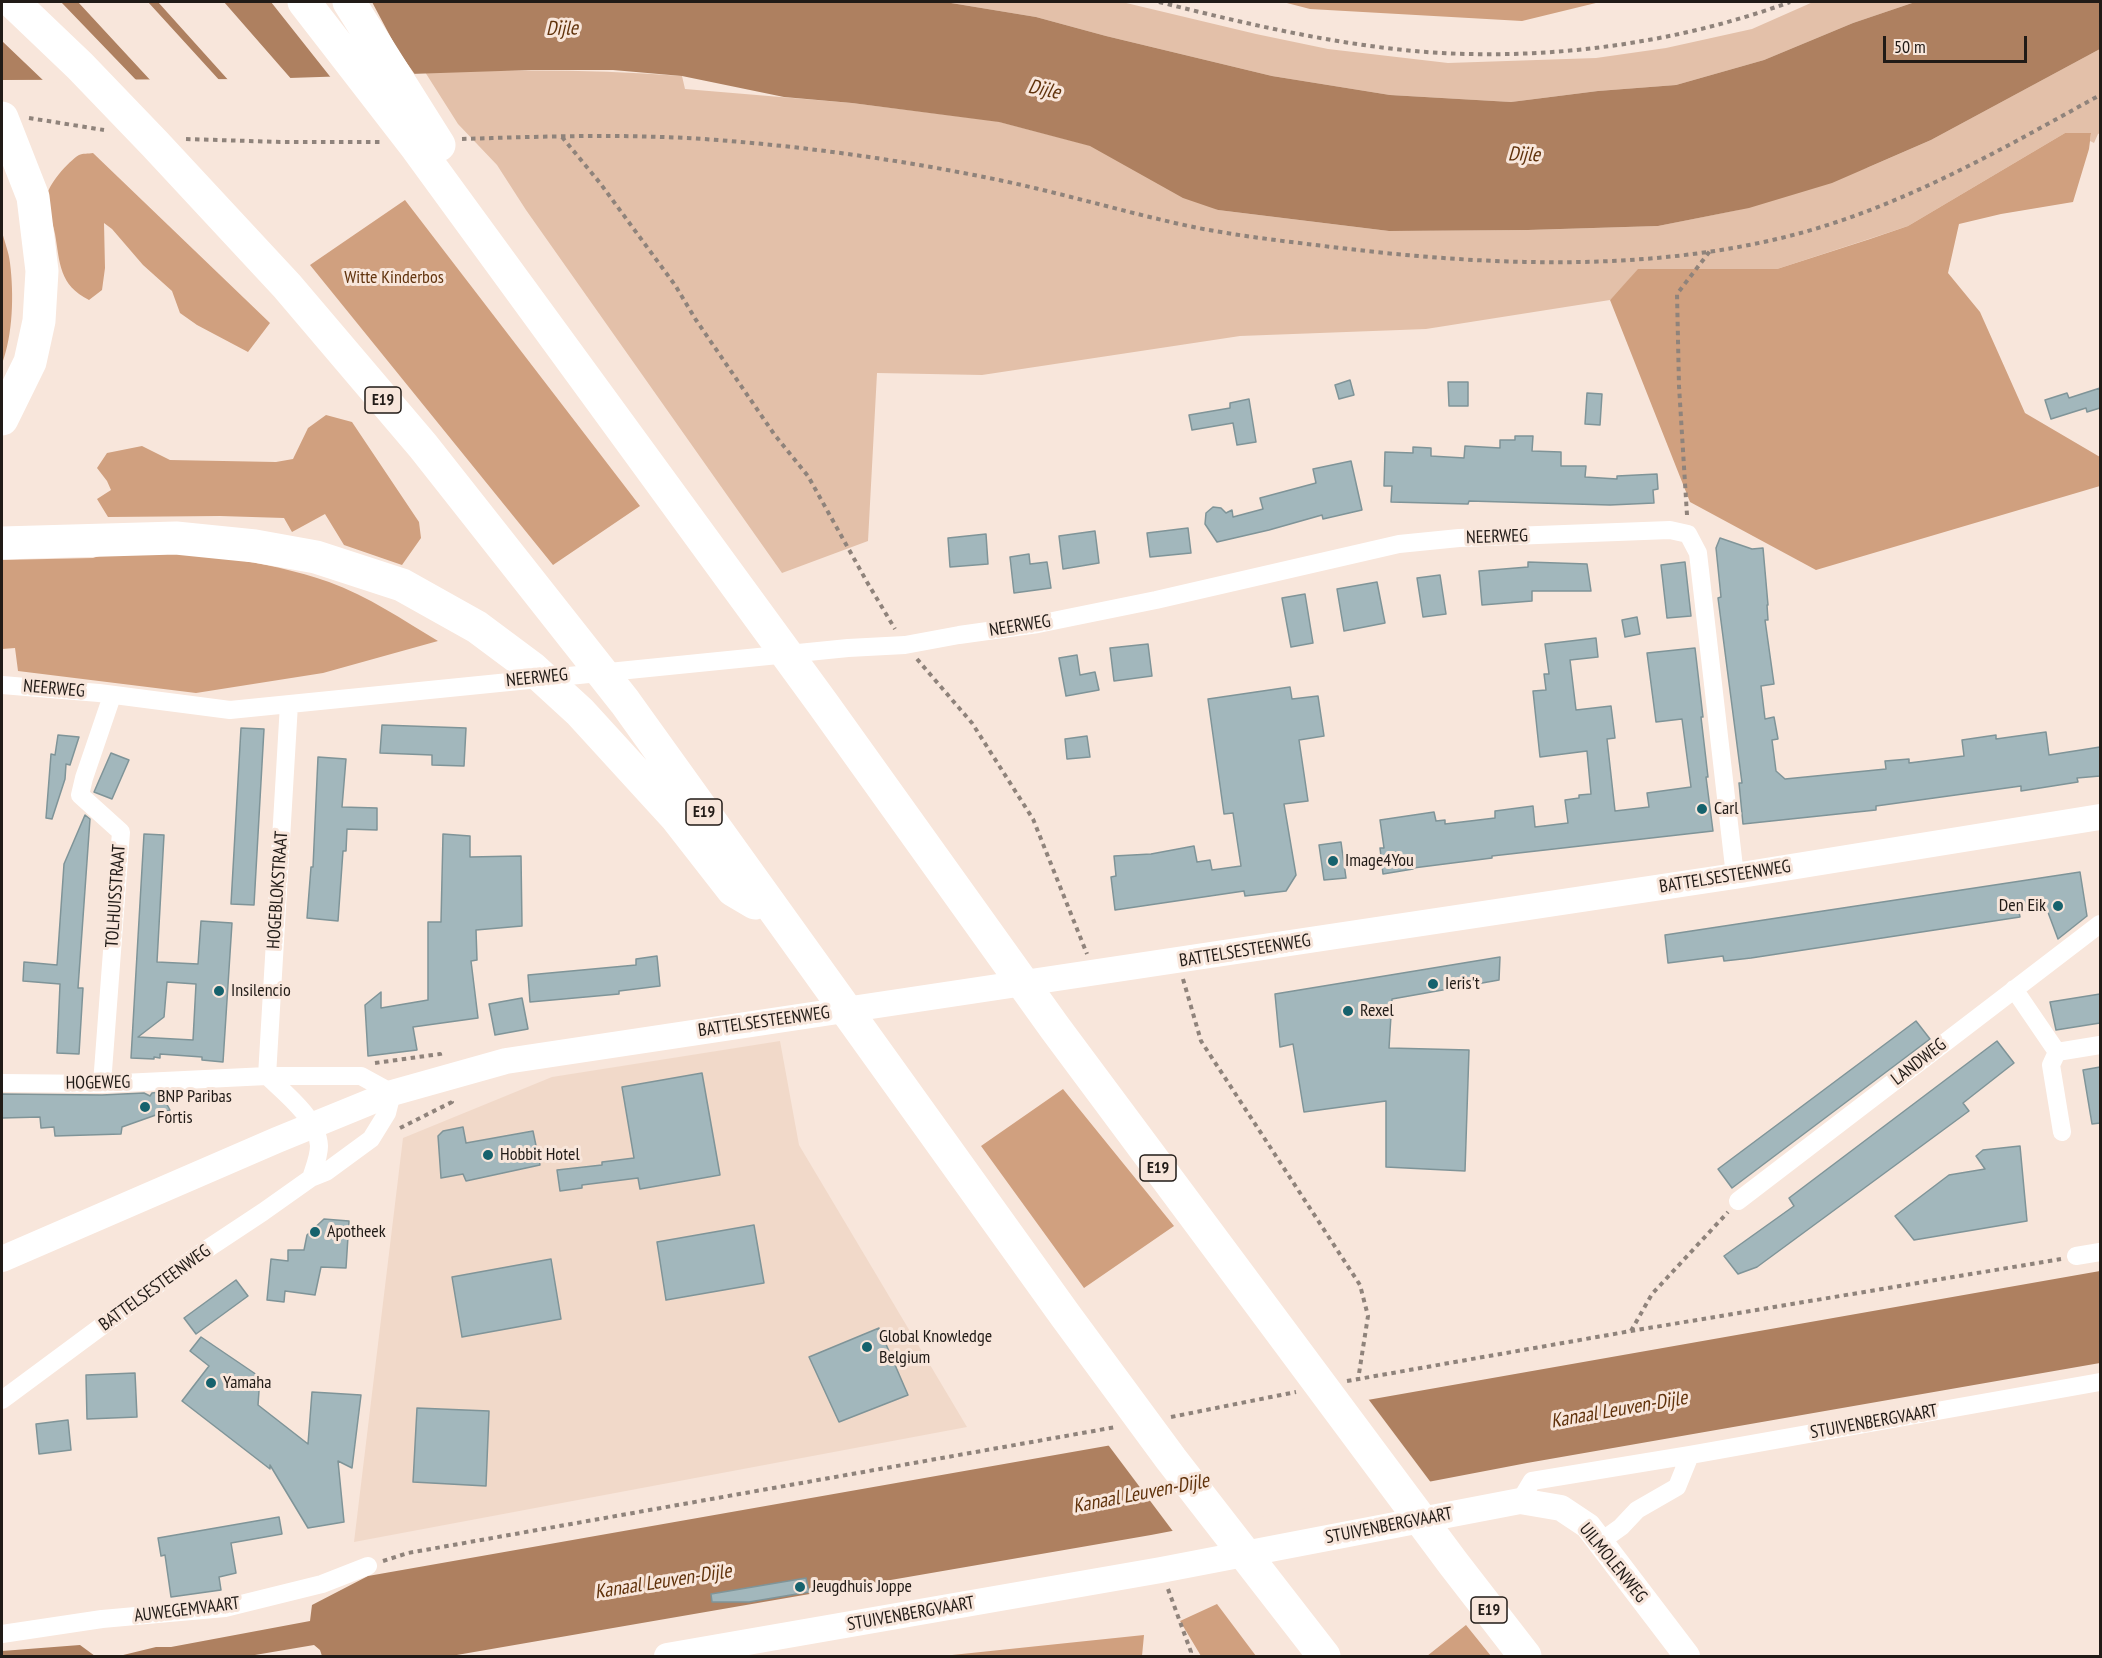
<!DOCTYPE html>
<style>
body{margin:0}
#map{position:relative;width:2102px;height:1658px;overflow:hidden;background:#f8e6db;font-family:"PT Sans Narrow",sans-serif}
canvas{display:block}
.frame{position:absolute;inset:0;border:3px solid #211b17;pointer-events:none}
.scale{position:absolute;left:1883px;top:36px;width:144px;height:27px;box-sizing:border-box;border:3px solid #211b17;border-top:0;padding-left:8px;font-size:18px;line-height:21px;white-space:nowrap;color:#211b17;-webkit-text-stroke:4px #f8e6db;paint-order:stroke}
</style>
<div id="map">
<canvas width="2102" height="1658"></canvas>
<div class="frame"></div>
<div class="scale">50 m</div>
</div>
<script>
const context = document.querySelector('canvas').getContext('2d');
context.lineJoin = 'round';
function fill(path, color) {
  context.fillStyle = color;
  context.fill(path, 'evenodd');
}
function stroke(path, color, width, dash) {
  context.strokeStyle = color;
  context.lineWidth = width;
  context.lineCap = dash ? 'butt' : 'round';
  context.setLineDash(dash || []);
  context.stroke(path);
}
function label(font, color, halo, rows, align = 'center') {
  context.font = font + ' "PT Sans Narrow",sans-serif';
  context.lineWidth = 6;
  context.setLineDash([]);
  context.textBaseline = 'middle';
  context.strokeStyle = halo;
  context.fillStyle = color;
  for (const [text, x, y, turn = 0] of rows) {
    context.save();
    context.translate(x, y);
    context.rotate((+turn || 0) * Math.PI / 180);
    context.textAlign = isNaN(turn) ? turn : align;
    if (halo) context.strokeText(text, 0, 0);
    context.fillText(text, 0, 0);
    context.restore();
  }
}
fill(new Path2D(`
 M780 1041 799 1145 967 1427 354 1542 403 1138 552 1077Z`), '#f1d9c9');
fill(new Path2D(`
 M945 2H1122L1256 34 1328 49 1448 63 1596 58 1666 48 1752 29 1813 2H1915L1853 23 1764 60 1676 85 1598 91 1511 102 1390 95 1272 76 1106 36 1036 17Z
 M2100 49V133L2098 134 2094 143 2090 141 2091 134 2065 133 1908 226 1872 238 1777 269H1639L1610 300 1426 329 1240 336 982 375 877 373 868 541 782 573 526 210 497 165 458 124 425 72C511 70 596 69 682 76L685 89 852 103 996 121 1092 146 1218 210 1389 231 1528 230 1658 226 1738 210 1869 167 1931 140Z`), '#e3c0a9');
fill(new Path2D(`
 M1283 2H1600L1522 21 1310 9Z
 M2065 133H2091L2089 149 2073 202 2001 214 1959 224 1948 273 1980 312 2025 413 2100 457V486L1816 570 1690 502 1610 300 1638 269H1777L1870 239 1908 226Z
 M93 153 270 323 248 352 197 325 180 313 172 291 143 265 112 229 104 223 105 268 102 290 89 300C59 285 60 263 55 234 53 223 47 210 47 198 46 186 69 161 79 155 83 153 88 154 93 153Z
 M405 200 640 506 553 565 310 265Z
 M2 231C4 241 9 252 10 263 14 295 13 334 2 364Z
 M326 415 352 422 419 522 421 538 402 565 344 545 325 514 292 532 284 518 220 516 108 517 97 499 111 490 107 481 97 468 107 453 142 446 170 460 276 462 293 459 308 428Z
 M120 549C187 551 266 560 329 582 368 596 403 620 438 641L323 673 196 693 18 671 15 648 2 649V560L93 558Z
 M1063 1089 1174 1226 1084 1288 981 1146Z
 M1217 1604 1256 1656H1201L1180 1621Z
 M1466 1625 1491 1656H1427Z
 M1144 1635 1142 1656H951L952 1655Z`), '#d0a07f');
fill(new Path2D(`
 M2 2H945L1036 17 1106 36 1272 76 1390 95 1511 102 1598 91 1676 85 1764 60 1853 23 1915 2H2100V49L1931 140 1832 183 1749 208 1658 226 1528 230 1389 231 1218 210 1183 198 1090 146 999 122 852 103 784 97 682 76 613 70H531L259 79 2 80Z
 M2100 1271V1363L1527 1463 1151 1535 451 1656H322L320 1650 314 1645 249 1656H119L156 1647H171L310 1621 312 1605 368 1576Z
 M80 1645 95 1656H2V1651Z`), '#ae8060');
fill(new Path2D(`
 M2 2H61L138 82 46 83 2 41Z
 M78 2H148L221 82H152Z
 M158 2H224L293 81 230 82Z
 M271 2H372L397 49 416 76 332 79Z
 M1366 1396 1432 1484 1175 1534 1106 1442Z`), '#f8e6db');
const building = new Path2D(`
 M1350 380 1354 395 1339 399 1335 385Z
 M1448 382H1468V406H1449Z
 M2100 388V408L2087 412 2086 408 2051 419 2045 400 2067 393 2069 398Z
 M1587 393 1602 394 1600 425 1585 424Z
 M1249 399 1256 442 1237 445 1233 423 1192 430 1189 415 1230 408V403Z
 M1515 436H1533L1532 451 1561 452V466H1586L1585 477 1617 479V476L1657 474 1658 489 1653 490 1654 503 1610 505 1469 501 1468 504 1391 502 1392 486H1384L1385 452 1413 453V447L1431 448V456L1464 458 1465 446 1500 448V440H1515Z
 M1351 461 1362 510 1323 519 1322 515 1269 530 1217 542 1205 524 1206 513 1213 507 1221 508 1226 513 1232 510 1233 517 1263 509 1260 498 1316 483 1313 469Z
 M1188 528 1191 553 1150 557 1147 533Z
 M1095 531 1099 563 1063 569 1059 536Z
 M986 534 988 564 950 567 948 538Z
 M1720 538 1752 549 1763 548 1768 605H1767L1768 620H1765L1774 684 1761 686 1765 719 1774 717 1778 739 1772 740 1776 771 1785 779 1886 769 1885 761 1909 759V763L1964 756 1962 740 1996 735V739L2046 732 2049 755 2100 747V776L2077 778 2078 782 2021 791V786L1876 806V810L1743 824 1739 783H1742L1718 598 1721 597 1716 548Z
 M1029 554 1030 564 1047 562 1051 588 1014 593 1010 557Z
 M1528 562 1587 564 1591 591H1532V601L1482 605 1479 571 1528 567Z
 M1685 562 1691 616 1667 618 1661 565Z
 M1440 575 1446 614 1423 617 1417 578Z
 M1377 582 1385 623 1344 631 1337 589Z
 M1305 594 1313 643 1291 647 1282 598Z
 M1637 617 1640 634 1625 637 1622 620Z
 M1596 638 1598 657 1570 660 1576 710 1611 706 1615 738 1607 739 1615 811 1649 807 1647 793 1691 787 1682 719 1656 722 1647 653 1695 648 1703 717H1701L1708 777H1706L1713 831 1492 856V858L1413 868V869L1383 874 1380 848H1384L1380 820 1434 812 1436 821 1445 820V824L1495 818V811L1533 806 1535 827 1568 823 1565 800 1579 798V795L1591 794 1587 751 1540 757 1533 691 1546 690 1544 674H1549L1545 644Z
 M1148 644 1152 676 1114 681 1110 648Z
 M1077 655 1080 675 1095 672 1099 690 1066 696 1059 658Z
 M1290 687 1292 699 1318 696 1324 736 1299 740 1308 801 1284 804 1296 875 1286 891 1245 896 1244 891 1115 910 1111 877 1116 876 1114 856 1151 854 1194 846 1197 862 1210 860 1212 870 1241 866 1233 813 1224 814 1208 699Z
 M382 725 466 728 464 766 432 765V755L380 753Z
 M241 728 264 729 254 905 231 904Z
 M58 735 79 737 70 765 66 764 65 779 52 819 46 818 51 754 55 755Z
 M1087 736 1090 757 1067 759 1065 739Z
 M111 753 129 760 112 799 94 792Z
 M318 757 346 759 342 807 377 808V830L347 829 346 851H343L338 921 307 918 311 867H313Z
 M85 815 90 819 78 988H83L79 1054 57 1053 60 984 23 981 24 962 57 965 64 864Z
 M144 834 164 835 157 962 198 964 201 921 232 923 223 1062 202 1060V1057L160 1054V1058L154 1057V1059L131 1058ZM167 982 196 984 193 1040 138 1037 164 1017Z
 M443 834 470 836V857L521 856 522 926 476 930 477 960 471 961 478 1018 413 1027 417 1050 368 1056 365 1005 381 992V1008L428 1000V922H441Z
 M1341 842 1346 878 1324 880 1319 845Z
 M2080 872 2087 916 2058 939 2046 907 2019 912 2020 917 1751 958 1724 961 1723 956 1668 963 1665 935Z
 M657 956 660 986 619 991V994L530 1002 528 975 636 965V959Z
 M1500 957 1499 980 1392 999 1389 1048 1469 1050 1465 1171 1386 1167V1101L1304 1112 1293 1044 1280 1047 1275 994Z
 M2100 994V1023L2056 1030 2050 1002Z
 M522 998 528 1029 495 1035 489 1004Z
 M1916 1021 1930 1039 1732 1188 1718 1169Z
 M1997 1041 2014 1063 1963 1103 1969 1111 1757 1267 1738 1274 1724 1256 1794 1206 1789 1198Z
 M2100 1067V1123L2092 1124 2083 1070Z
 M702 1073 720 1175 640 1189 638 1178 582 1185V1188L560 1191 557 1170 602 1165V1162L634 1158 622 1087Z
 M160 1092 170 1110 122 1127 121 1134 55 1136 54 1127 41 1128 40 1117 2 1118V1094L102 1095 144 1093 150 1096 152 1093Z
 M463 1127 466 1143 533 1131 540 1165 466 1181 463 1174 441 1178 438 1136 443 1131Z
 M2020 1146 2027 1221 1914 1240 1895 1216 1949 1175 1985 1169 1976 1156 1983 1150Z
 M324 1219 349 1221 346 1268 321 1267 315 1295 285 1291 284 1302 267 1300 271 1259 288 1261V1250H304L307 1235Z
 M754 1225 764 1283 666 1300 657 1242Z
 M551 1259 561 1319 462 1337 452 1277Z
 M236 1280 248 1296 196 1334 184 1318Z
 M879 1328 908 1395 839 1422 809 1357Z
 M201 1337 260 1377 258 1405 308 1444 312 1392 361 1395 352 1468 338 1461 344 1522 308 1528 270 1465V1469L182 1401 209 1366 190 1351Z
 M135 1373 137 1417 87 1419 86 1375Z
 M417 1408 489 1411 486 1486 413 1482Z
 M68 1420 71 1450 39 1454 36 1424Z
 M279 1517 282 1534 231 1543 236 1573 219 1577 221 1590 171 1597 165 1555 161 1556 158 1538Z
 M806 1578 809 1592 749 1602H712L711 1594Z`);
fill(building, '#a2b7bc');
stroke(building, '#7f9498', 1.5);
stroke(new Path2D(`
 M1159 2C1243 23 1328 43 1414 51 1538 62 1673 45 1790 2
 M29 118 104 130
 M562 137 600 183 675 285 696 320 774 434 808 476 867 582 895 629
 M186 139 280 142H380
 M462 139C555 136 648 133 741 142 822 149 904 161 984 177 1056 191 1126 213 1198 228 1245 237 1292 242 1340 248 1483 265 1636 272 1777 239 1893 212 1997 152 2100 95
 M1687 515 1679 386 1677 294 1710 251
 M917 659 972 723 1033 819 1087 954
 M1183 979 1201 1041 1360 1285 1368 1316 1358 1380
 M375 1063 440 1054 441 1059
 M400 1128 452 1102 451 1099
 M1631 1331 1652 1294 1728 1212
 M1347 1381 1631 1331 2061 1259
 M1171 1417 1296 1392
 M383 1561 408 1553 1116 1427
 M1168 1589 1191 1652 1190 1656`), '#8f837b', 4, [4.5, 4.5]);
stroke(new Path2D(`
 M2 685 99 693 230 710 848 648 905 645 959 635 1038 624 1156 600 1399 544 1459 538 1670 530 1688 534 1698 553 1735 876
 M2014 989 2057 1052 2100 1045
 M2057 1052 2051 1065 2062 1132
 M267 1076 289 704
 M267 1076C285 1093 318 1119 319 1146 319 1157 314 1168 311 1178
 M2 1083 102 1084 267 1076H361L392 1093 387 1113 371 1139 326 1172 311 1178 263 1212 195 1257 2 1400
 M102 1084 121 832 80 795 84 778 112 696
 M1738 1201 2100 924
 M2076 1256 2100 1252
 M1520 1501 1532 1481 1690 1455 2100 1382
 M1600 1542 1621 1527 1637 1510 1677 1487 1690 1455
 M2 1634 102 1619 225 1608 322 1584 368 1566`), '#fff', 18);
stroke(new Path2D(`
 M2 1259 277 1140 392 1093 506 1061 1735 876 2100 817
 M667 1656 1161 1570 1520 1501 1561 1508 1588 1526 1687 1656`), '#fff', 26);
stroke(new Path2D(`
 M13 2 80 66 155 144 287 286 423 446 625 702 1065 1315 1171 1459 1324 1656
 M304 2 417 148 823 704 1055 1028 1453 1563 1525 1656
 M349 2 439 145
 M2 118 33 197 42 271 39 321 30 362 2 419
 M2 543 176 538 255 546 316 557 402 585 477 627 532 668 580 712 676 817 733 890 755 903`), '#fff', 33);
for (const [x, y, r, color] of [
 [1702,809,6,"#16626d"],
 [1333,861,6,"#16626d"],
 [2058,906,6,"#16626d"],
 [1433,984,6,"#16626d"],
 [219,991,6,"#16626d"],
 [1348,1011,6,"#16626d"],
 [145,1107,6,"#16626d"],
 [488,1155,6,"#16626d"],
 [315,1232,6,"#16626d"],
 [867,1347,6,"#16626d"],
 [211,1383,6,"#16626d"],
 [800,1587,6,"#16626d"]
]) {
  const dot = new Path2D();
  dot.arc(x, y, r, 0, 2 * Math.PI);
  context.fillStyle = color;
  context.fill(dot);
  stroke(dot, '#f8e6db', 2);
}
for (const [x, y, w] of [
 [383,400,36],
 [704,812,36],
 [1158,1168,36],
 [1489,1610,36]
]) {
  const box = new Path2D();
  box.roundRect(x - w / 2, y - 13, w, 26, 4.5);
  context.fillStyle = '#f8e6db';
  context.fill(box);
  stroke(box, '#211b17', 1.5);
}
label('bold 16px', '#211b17', null, [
 ["E19",383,400],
 ["E19",704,812],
 ["E19",1158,1168],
 ["E19",1489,1610]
]);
label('18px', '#62340e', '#f8e6db', [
 ["Witte Kinderbos",394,278]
]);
label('18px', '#211b17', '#f8e6db', [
 ["NEERWEG",1497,537,-2],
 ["NEERWEG",1020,626,-9],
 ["NEERWEG",537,678,-6],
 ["NEERWEG",54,689,5],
 ["BATTELSESTEENWEG",1725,877,-9],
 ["HOGEBLOKSTRAAT",278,890,-86],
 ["TOLHUISSTRAAT",116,896,-86],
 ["BATTELSESTEENWEG",1245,951,-9],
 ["BATTELSESTEENWEG",764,1022,-8],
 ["LANDWEG",1919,1062,-38],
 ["HOGEWEG",98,1083,-1],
 ["BATTELSESTEENWEG",155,1288,-36],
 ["STUIVENBERGVAART",1874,1422,-10],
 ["STUIVENBERGVAART",1389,1526,-11],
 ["UILMOLENWEG",1613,1563,51],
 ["AUWEGEMVAART",187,1610,-7],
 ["STUIVENBERGVAART",911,1614,-10]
]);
label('18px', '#211b17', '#f8e6db', [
 ["Carl",1714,809],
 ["Image4You",1345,861],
 ["Den Eik",2046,906,"right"],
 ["Ieris't",1445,984],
 ["Insilencio",231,991],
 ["Rexel",1360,1011],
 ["BNP Paribas",157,1097],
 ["Fortis",157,1118],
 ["Hobbit Hotel",500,1155],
 ["Apotheek",327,1232],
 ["Global Knowledge",879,1337],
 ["Belgium",879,1358],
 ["Yamaha",223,1383],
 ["Jeugdhuis Joppe",812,1587]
], 'left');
label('italic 20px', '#60320b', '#f8e6db', [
 ["Dijle",562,29,-1],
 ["Dijle",1044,90,12],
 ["Dijle",1524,155,2],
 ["Kanaal Leuven-Dijle",1619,1410,-10],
 ["Kanaal Leuven-Dijle",1141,1494,-11],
 ["Kanaal Leuven-Dijle",663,1582,-9]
]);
</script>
